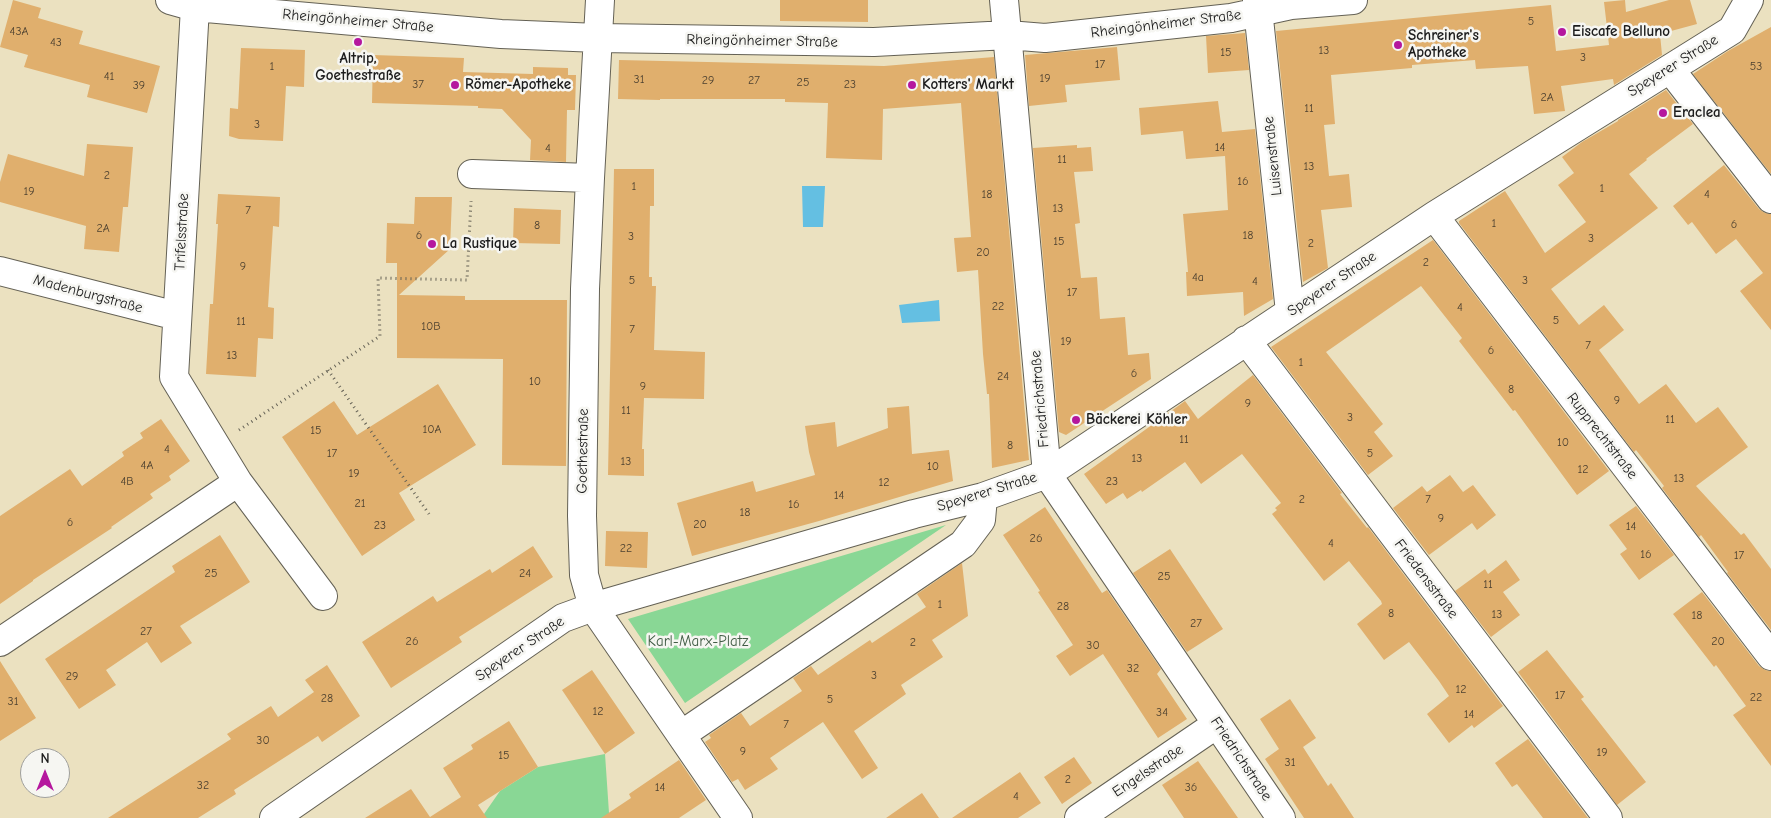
<!DOCTYPE html>
<meta charset="utf-8">
<style>
body{margin:0}
#map{position:relative;width:1771px;height:818px;overflow:hidden;background:#ebe1c0;font-family:"Comic Neue",sans-serif}
canvas{display:block}
.north{position:absolute;left:20px;top:748px;width:50px;height:50px;box-sizing:border-box;background:#f6f6f2;border:1px solid #9f9f9c;border-radius:50%;rotate:0deg;font-size:14px;font-weight:700;line-height:20px;text-align:center;color:#1c1c1c}
.north::after{content:'';display:block;margin:auto;width:18px;height:22px;background:#b5179e;clip-path:polygon(50% 0,100% 100%,50% 72%,0 100%)}
</style>
<div id="map">
<canvas width="1771" height="818"></canvas>
<div class="north">N</div>
</div>
<script>
const context = document.querySelector('canvas').getContext('2d');
context.lineJoin = 'round';
function fill(path, color) {
  context.fillStyle = color;
  context.fill(path, 'evenodd');
}
function stroke(path, color, width, dash) {
  context.strokeStyle = color;
  context.lineWidth = width;
  context.lineCap = dash ? 'butt' : 'round';
  context.setLineDash(dash || []);
  context.stroke(path);
}
function label(font, color, halo, rows, align = 'center') {
  context.font = font + ' "Comic Neue",sans-serif';
  context.lineWidth = 5;
  context.setLineDash([]);
  context.textBaseline = 'middle';
  context.strokeStyle = halo;
  context.fillStyle = color;
  for (const [text, x, y, turn = 0] of rows) {
    context.save();
    context.translate(x, y);
    context.rotate((+turn || 0) * Math.PI / 180);
    context.textAlign = isNaN(turn) ? turn : align;
    if (halo) context.strokeText(text, 0, 0);
    context.fillText(text, 0, 0);
    context.restore();
  }
}
fill(new Path2D(`
 M946 525 685 703 628 619Z
 M605 754 609 813 612 818H477L484 814 500 791 538 767Z`), '#89d795');
fill(new Path2D(`
 M802 186H825L823 227H803Z
 M939 300 940 321 902 323 899 305Z`), '#64bfe2');
fill(new Path2D(`
 M13 0 41 8 38 18 83 31 79 44 160 66 147 113 87 97 90 85 24 67 28 55 0 47Z
 M780 0H868V22L780 21Z
 M1625 0 1626 12 1669 0H1690L1697 24 1660 34 1662 55 1614 85 1613 79 1561 86 1565 111 1534 114 1528 66 1476 69 1475 60 1412 65V68L1331 75 1335 124 1324 125 1329 176 1349 174 1352 207 1321 210 1328 268 1303 282 1276 31 1551 5 1556 51 1609 45 1604 2Z
 M1771 27V174L1693 74 1728 51Z
 M1245 33 1249 70 1208 73 1206 36Z
 M1117 47 1120 80 1065 85 1067 102 1029 106 1025 55Z
 M241 48 305 50 304 87 286 86 283 141 239 139 229 136 230 108 238 109Z
 M373 55 464 58 463 72 533 74V67L568 68V75H576L575 110H567L566 162 530 160 531 140 502 109 478 108V106L372 103Z
 M994 57 1029 460 992 468 989 394H987L983 354 978 270 957 272 954 238 971 237 961 103 883 109 882 160 826 158 828 103 785 102V99H660V100L618 99 619 60 884 66Z
 M1666 90 1693 124 1646 159 1647 160 1629 174 1658 208 1551 289 1579 325 1604 305 1624 330 1599 350 1639 404 1666 384 1696 423 1718 407 1748 447 1696 486 1741 535 1744 533 1771 569V630L1727 573 1728 572 1701 535 1699 537 1662 488 1664 486 1636 450 1634 452 1459 223V221L1505 191 1545 253 1586 222 1558 185 1574 173 1562 157 1582 142 1618 121V120Z
 M1218 101 1222 132 1255 129 1273 299 1244 316 1243 292 1187 296 1186 272H1188L1183 214 1228 210 1225 156 1186 159 1183 131 1141 135 1139 108Z
 M87 144 133 147 128 207H123L119 252 84 249 86 226 0 202V182L8 154 84 176Z
 M1077 145V148L1091 147 1093 171 1074 172 1080 223 1075 224 1081 278 1097 277 1100 319 1125 317 1128 355 1149 353 1151 379 1066 435 1059 432 1033 148Z
 M1724 165 1759 209 1765 213 1771 214V330L1740 291 1763 273 1736 239 1716 254 1692 222 1688 225 1673 206Z
 M614 169H654V206H650L649 277H652V286H656L654 350 705 352 704 399 644 398 642 449H644V476L608 475Z
 M218 194 280 197 279 227 273 226 268 307 274 308 273 339 258 338 256 377 206 374 210 304H213L218 224H216Z
 M415 197H452L450 249 399 295 465 296V300H567L566 466 502 465 503 359 397 358V263H386L387 223 414 224Z
 M514 208 561 210 560 244 513 243Z
 M1433 240 1609 471 1577 495 1515 410 1513 411 1459 341 1462 338 1421 286 1326 352 1383 424 1374 432 1393 456 1368 475 1271 347Z
 M1253 375 1342 493 1340 494 1367 528 1368 527 1503 706 1474 728 1472 725 1449 743 1427 714 1449 696 1439 681 1409 642 1384 660 1357 624 1382 604 1381 601 1349 561 1324 581 1272 514 1277 510 1275 508 1281 503 1242 454 1201 484 1185 462 1142 492 1141 490 1127 499 1123 493 1106 504 1084 474 1185 401 1198 419Z
 M438 384 476 445 399 493 415 520 362 556 282 437 334 401 357 435Z
 M909 406 912 454 949 450 953 481 819 521 692 556 677 503 753 481 756 492 815 475 809 452 805 426 835 422 837 447 888 428 887 408Z
 M161 419 190 461 169 476 171 480 150 494 153 498 111 527 112 528 33 580V581L0 604V516L70 469 82 486 124 456 122 452 143 438 140 433Z
 M1450 475 1463 492 1473 485 1496 515 1477 530 1472 523 1429 555 1393 508 1422 486 1427 492Z
 M1636 506 1674 555 1639 580 1620 554 1627 549 1609 525Z
 M1045 507 1102 593 1107 590 1161 669 1157 674 1187 719 1158 738 1103 654 1070 676 1056 656 1073 645 1038 592 1040 591 1003 535Z
 M606 531 648 532 647 568 605 566Z
 M220 535 250 582 180 626 192 643 161 663 147 642 106 670 116 685 79 709 45 659 175 572 172 566Z
 M533 546 553 577 459 637 462 642 391 688 362 642 433 596 437 602 490 569 492 573Z
 M1170 549 1223 629 1187 652 1133 573Z
 M1506 560 1520 580 1503 592 1520 615 1491 637 1455 591 1485 569 1488 574Z
 M962 563 968 616 932 640 943 657 901 685 906 694 854 731 878 768 862 779 823 722 770 758 778 769 745 790 738 779 732 782 705 742 711 738 709 735 741 713 750 726 802 691 793 678 811 666 818 675 870 640 872 643 926 607 917 594Z
 M1702 592 1759 666 1765 670 1771 671V766L1733 715 1746 706 1716 665 1714 667 1673 614Z
 M1547 650 1584 697 1581 699 1646 782 1617 805 1518 672Z
 M0 661 36 718 0 741Z
 M327 665 360 716 322 742 318 736 234 790 236 794 198 818H108L231 739 227 734 271 706 278 717 314 692 305 680Z
 M592 670 635 733 605 754 562 690Z
 M1290 699 1316 738 1303 747 1328 786 1331 783 1354 818H1304L1265 759 1279 749 1260 719Z
 M509 721 538 767 478 805 487 818H365L411 789 430 817 461 797 443 768 473 749 471 745Z
 M1528 739 1588 818H1543L1517 784 1512 787 1495 763Z
 M1074 757 1092 783 1062 804 1044 777Z
 M679 760 706 800 679 818H601L631 798 629 794Z
 M1198 761 1220 792 1238 818H1184L1162 785Z
 M1020 772 1041 803 1018 818H952Z
 M922 793 939 818H886Z`), '#e0af6d');
const minor = new Path2D(`
 M170 0 195 7 501 34 598 38 874 42 1008 35 1045 38 1231 18 1291 5 1353 0
 M600 0 590 178 585 289 582 516 584 575 593 607 738 818
 M1004 0 1047 474 1281 818
 M1257 0 1290 312
 M1670 69 1771 199
 M472 174 590 178
 M1434 216 1771 656
 M0 271 177 316
 M1246 340 1608 818
 M238 482 323 596
 M0 642 238 482 174 377 195 7
 M681 735 963 544 981 520 983 497
 M274 818 563 618 593 607 914 514 983 497 1047 474 1434 216 1732 30 1749 0
 M1079 818 1217 724`);
stroke(minor, '#646155', 30);
stroke(new Path2D(`
 M328 370 429 514
 M239 430 380 336 378 278 467 280 471 201`), '#646155', 3, [1, 4]);
stroke(minor, '#fff', 28);
for (const [x, y, r, color] of [
 [1562,32,5,"#b5179e"],
 [358,42,5,"#b5179e"],
 [1398,45,5,"#b5179e"],
 [455,85,5,"#b5179e"],
 [912,85,5,"#b5179e"],
 [1663,113,5,"#b5179e"],
 [432,244,5,"#b5179e"],
 [1076,420,5,"#b5179e"]
]) {
  const dot = new Path2D();
  dot.arc(x, y, r, 0, 2 * Math.PI);
  context.fillStyle = color;
  context.fill(dot);
  stroke(dot, '#f6f6f2', 2);
}
label('12px', '#4d4130', null, [
 ["5",1531,22],
 ["43A",19,32],
 ["43",56,43],
 ["13",1324,51],
 ["15",1226,53],
 ["3",1583,58],
 ["17",1100,65],
 ["1",272,67],
 ["53",1756,67],
 ["41",109,77],
 ["19",1045,79],
 ["31",639,80],
 ["29",708,81],
 ["27",754,81],
 ["25",803,83],
 ["37",418,85],
 ["23",850,85],
 ["39",139,86],
 ["2A",1547,98],
 ["11",1309,109],
 ["3",257,125],
 ["14",1220,148],
 ["4",548,149],
 ["11",1062,160],
 ["13",1309,167],
 ["2",107,176],
 ["16",1243,182],
 ["1",634,187],
 ["1",1602,189],
 ["19",29,192],
 ["18",987,195],
 ["4",1707,195],
 ["13",1058,209],
 ["7",248,211],
 ["1",1494,224],
 ["6",1734,225],
 ["8",537,226],
 ["2A",103,229],
 ["6",419,236],
 ["18",1248,236],
 ["3",631,237],
 ["3",1591,239],
 ["15",1059,242],
 ["2",1311,244],
 ["20",983,253],
 ["2",1426,263],
 ["9",243,267],
 ["4a",1198,278],
 ["5",632,281],
 ["3",1525,281],
 ["4",1255,282],
 ["17",1072,293],
 ["22",998,307],
 ["4",1460,308],
 ["5",1556,321],
 ["11",241,322],
 ["10B",431,327],
 ["7",632,330],
 ["19",1066,342],
 ["7",1588,346],
 ["6",1491,351],
 ["13",232,356],
 ["1",1301,363],
 ["6",1134,374],
 ["24",1003,377],
 ["10",535,382],
 ["9",643,387],
 ["8",1511,390],
 ["9",1617,401],
 ["9",1248,404],
 ["11",626,411],
 ["3",1350,418],
 ["11",1670,420],
 ["10A",432,430],
 ["15",316,431],
 ["11",1184,440],
 ["10",1563,443],
 ["8",1010,446],
 ["4",167,450],
 ["17",332,454],
 ["5",1370,454],
 ["13",1137,459],
 ["13",626,462],
 ["4A",147,466],
 ["10",933,467],
 ["12",1583,470],
 ["19",354,474],
 ["13",1679,479],
 ["4B",127,482],
 ["23",1112,482],
 ["12",884,483],
 ["14",839,496],
 ["2",1302,500],
 ["7",1428,500],
 ["21",360,504],
 ["16",794,505],
 ["18",745,513],
 ["9",1441,519],
 ["6",70,523],
 ["20",700,525],
 ["23",380,526],
 ["14",1631,527],
 ["26",1036,539],
 ["4",1331,544],
 ["22",626,549],
 ["16",1646,555],
 ["17",1739,556],
 ["25",211,574],
 ["24",525,574],
 ["25",1164,577],
 ["11",1488,585],
 ["1",940,605],
 ["28",1063,607],
 ["8",1391,614],
 ["13",1497,615],
 ["18",1697,616],
 ["27",1196,624],
 ["27",146,632],
 ["26",412,642],
 ["20",1718,642],
 ["2",913,643],
 ["30",1093,646],
 ["32",1133,669],
 ["3",874,676],
 ["29",72,677],
 ["12",1461,690],
 ["17",1560,696],
 ["22",1756,698],
 ["28",327,699],
 ["5",830,700],
 ["31",13,702],
 ["12",598,712],
 ["34",1162,713],
 ["14",1469,715],
 ["7",786,725],
 ["30",263,741],
 ["9",743,752],
 ["19",1602,753],
 ["15",504,756],
 ["31",1290,763],
 ["2",1068,780],
 ["32",203,786],
 ["14",660,788],
 ["36",1191,788],
 ["4",1016,797]
]);
label('15px', '#1c1c1c', '#f6f6f2', [
 ["Rheingönheimer Straße",358,21,5],
 ["Rheingönheimer Straße",1166,24,-7],
 ["Rheingönheimer Straße",762,41,1],
 ["Speyerer Straße",1673,66,-32],
 ["Luisenstraße",1273,156,-96],
 ["Trifelsstraße",182,232,-87],
 ["Speyerer Straße",1332,284,-34],
 ["Madenburgstraße",88,294,15],
 ["Friedrichstraße",1040,399,-95],
 ["Rupprechtstraße",1602,436,52],
 ["Goethestraße",583,451,-89],
 ["Speyerer Straße",987,492,-17],
 ["Friedensstraße",1426,579,53],
 ["Speyerer Straße",520,649,-34],
 ["Friedrichstraße",1241,759,56],
 ["Engelsstraße",1148,771,-34]
]);
label('bold 15px', '#1c1c1c', '#f6f6f2', [
 ["Eiscafe Belluno",1572,32],
 ["Schreiner's",1408,36],
 ["Apotheke",1408,53],
 ["Altrip,",358,59,"center"],
 ["Goethestraße",358,76,"center"],
 ["Römer-Apotheke",465,85],
 ["Kotters' Markt",922,85],
 ["Eraclea",1673,113],
 ["La Rustique",442,244],
 ["Bäckerei Köhler",1086,420]
], 'left');
label('15px', '#425d46', '#f6f6f2', [
 ["Karl-Marx-Platz",698,642]
]);
</script>
